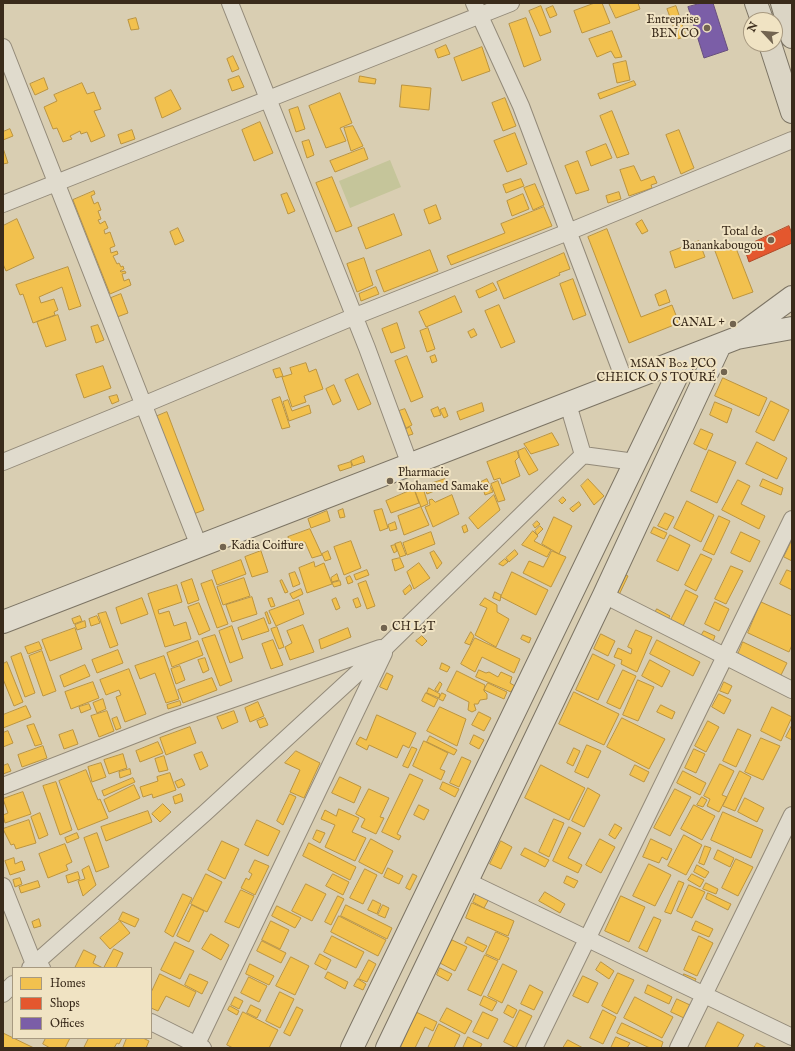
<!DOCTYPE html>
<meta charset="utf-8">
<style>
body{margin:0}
#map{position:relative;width:795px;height:1051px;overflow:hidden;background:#d9ceb2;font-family:"IM FELL English",serif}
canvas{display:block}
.frame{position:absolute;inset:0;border:4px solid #3a2b1b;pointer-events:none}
.legend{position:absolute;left:12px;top:967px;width:140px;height:72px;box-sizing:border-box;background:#f0e3c3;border:1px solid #a79980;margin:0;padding:5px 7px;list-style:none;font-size:12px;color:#3a2b1b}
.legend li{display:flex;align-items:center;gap:8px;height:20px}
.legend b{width:20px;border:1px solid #a79980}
.north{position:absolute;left:743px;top:12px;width:40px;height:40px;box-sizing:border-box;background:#f0e3c3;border:1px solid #a79980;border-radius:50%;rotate:296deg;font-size:11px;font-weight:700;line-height:16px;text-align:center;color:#3a2b1b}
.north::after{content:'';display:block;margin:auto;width:14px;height:18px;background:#726450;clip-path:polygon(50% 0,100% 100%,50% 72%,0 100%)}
</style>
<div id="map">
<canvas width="795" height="1051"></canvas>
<div class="frame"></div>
<ul class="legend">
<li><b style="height:11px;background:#f2c14e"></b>Homes</li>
<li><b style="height:11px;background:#e4572e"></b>Shops</li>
<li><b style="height:11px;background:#7b5ea7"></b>Offices</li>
</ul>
<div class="north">N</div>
</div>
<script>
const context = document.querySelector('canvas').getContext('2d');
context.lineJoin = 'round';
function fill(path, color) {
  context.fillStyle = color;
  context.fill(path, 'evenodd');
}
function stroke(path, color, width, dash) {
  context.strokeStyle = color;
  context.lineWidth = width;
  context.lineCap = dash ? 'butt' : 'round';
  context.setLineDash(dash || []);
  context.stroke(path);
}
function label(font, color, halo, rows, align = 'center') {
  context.font = font + ' "IM FELL English",serif';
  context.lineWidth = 4;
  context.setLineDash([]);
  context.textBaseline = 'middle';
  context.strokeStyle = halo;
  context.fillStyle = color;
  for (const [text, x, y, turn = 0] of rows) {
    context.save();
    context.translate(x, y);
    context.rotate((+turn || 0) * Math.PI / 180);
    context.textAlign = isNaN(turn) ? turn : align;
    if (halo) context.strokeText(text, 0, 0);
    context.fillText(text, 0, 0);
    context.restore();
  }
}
fill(new Path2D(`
 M390 160 401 187 350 208 339 181Z`), '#c5c59a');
const homes = new Path2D(`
 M595 3H602L610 23 582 33 574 11Z
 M609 3H638L640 9 616 18Z
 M541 6 551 32 540 36 529 11Z
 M553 6 557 15 550 18 546 9Z
 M676 6 686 36 678 39 667 9Z
 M136 18 139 29 131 30 128 20Z
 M526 18 541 60 524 67 509 24Z
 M612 31 622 57 615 58 611 51 597 57 589 39Z
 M446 45 450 54 438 58 435 50Z
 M482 47 490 71 462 81 454 58Z
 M233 56 239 69 232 72 227 59Z
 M626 61 630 80 617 83 613 64Z
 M239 76 244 87 232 91 228 80Z
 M360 76 376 79 375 84 359 82Z
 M44 78 48 89 35 95 30 84Z
 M634 81 636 85 600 99 598 94Z
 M82 83 87 94 94 92 101 109 94 111 105 136 91 142 87 132 81 134 80 131 70 136 72 139 63 142 57 128 53 129 44 107 57 101 54 95Z
 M402 85 431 88 429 110 400 107Z
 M171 90 181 109 162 118 155 98Z
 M340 93 352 123 340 128 346 141 326 148 309 106Z
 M505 98 516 126 503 131 492 103Z
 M298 107 305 129 296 132 289 110Z
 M612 111 629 154 617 158 600 116Z
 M260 122 273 153 254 161 242 130Z
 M353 126 363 146 351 151 344 128Z
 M10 129 13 136 3 140V132Z
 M132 130 135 139 121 144 118 135Z
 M679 130 694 168 681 174 666 135Z
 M515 133 527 164 507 172 494 141Z
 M309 140 314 155 307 158 302 142Z
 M606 144 612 158 591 166 586 152Z
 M3 148 8 163 3 164Z
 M364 148 368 159 335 172 330 161Z
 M578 161 589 190 576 194 565 166Z
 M634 166 641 181 654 176 657 183 651 185 652 188 629 196 620 170Z
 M332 177 352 226 336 232 316 183Z
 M521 179 524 186 506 193 503 185Z
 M535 184 544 205 533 210 524 188Z
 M94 191 95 194 91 196 94 204 98 202 101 210 98 211 101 219 98 220 100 224 105 221 108 228 104 230 105 234 110 232 115 246 110 248 111 253 117 251 118 254 113 256 117 264 119 263 121 267 123 266 124 269 120 271 121 272 125 271 126 273 122 274 124 281 129 279 131 285 110 294 73 200Z
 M619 192 621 199 608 203 606 196Z
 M287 193 295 211 288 214 281 195Z
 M523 194 529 209 512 216 507 201Z
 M436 205 441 219 429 224 424 210Z
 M544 207 552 226 451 265 447 256 505 233 501 224Z
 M394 214 402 235 366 249 358 228Z
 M17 219 34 258 6 271 3 264V226Z
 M642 220 648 231 642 234 636 224Z
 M178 228 184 241 175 245 170 232Z
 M607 229 641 317 672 305 679 323 629 343 588 237Z
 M699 241 705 257 675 268 670 252Z
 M734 243 753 292 733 299 715 251Z
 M430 250 438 271 384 292 376 271Z
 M564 253 570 269 559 273 560 275 504 299 497 282Z
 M364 258 373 285 357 292 347 264Z
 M68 267 81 306 69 310 62 287 39 297 41 303 54 299 58 310 54 312 55 315 33 323 23 294 20 295 16 285Z
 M573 279 586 315 573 320 560 284Z
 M493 283 497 290 479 298 476 291Z
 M376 287 379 294 361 301 359 294Z
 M666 290 670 302 659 306 655 295Z
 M121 294 128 313 117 317 111 298Z
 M455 296 462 312 426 327 419 312Z
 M499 305 515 342 501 348 485 311Z
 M58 315 66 340 46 347 37 322Z
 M397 323 405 348 391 353 382 329Z
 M98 325 104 340 96 343 91 327Z
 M428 328 435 349 427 352 420 331Z
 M474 329 477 335 471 338 468 332Z
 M435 355 437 361 432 363 430 357Z
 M407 356 423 397 411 402 395 361Z
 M306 363 309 372 316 369 323 389 304 396 306 402 292 407 282 377 292 374 290 368Z
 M103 366 111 388 84 398 76 375Z
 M280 368 283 376 276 378 273 370Z
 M358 374 371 404 358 410 345 380Z
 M723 378 767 398 759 416 715 396Z
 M334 385 341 401 333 405 326 389Z
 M117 395 119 401 112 404 109 397Z
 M280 397 290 427 282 429 272 400Z
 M288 400 292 411 309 405 311 413 289 421 283 402Z
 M771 401 789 410 774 441 756 432Z
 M715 402 732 409 727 423 710 415Z
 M482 403 484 411 460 420 457 412Z
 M438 407 441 415 434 417 431 410Z
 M445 408 448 416 444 418 440 410Z
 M405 409 412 425 406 428 399 411Z
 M167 412 204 510 191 515 155 417Z
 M410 427 413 434 407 436 405 430Z
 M701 429 713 434 706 450 694 444Z
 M552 433 559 445 531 454 524 444Z
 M757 442 787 458 777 479 746 464Z
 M525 448 538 470 529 475 520 459 518 451Z
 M709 450 736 462 717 503 691 491Z
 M517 451 519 457 515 461 520 476 502 484 500 478 494 480 487 462Z
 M363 456 365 462 353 466 351 461Z
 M351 462 352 467 340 471 338 466Z
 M445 479 449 485 427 494 424 486Z
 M487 479 493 492 485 495 481 482Z
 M588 479 604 496 594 505 581 486Z
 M763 479 783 488 781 495 760 486Z
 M738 480 750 486 741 504 765 516 759 529 722 510Z
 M498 481 505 500 498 502 491 484Z
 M423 488 428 504 421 507 415 491Z
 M414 489 419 503 391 513 386 501Z
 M452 495 459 514 433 527 425 507 430 505 429 500 432 499 435 502Z
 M494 495 500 510 478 529 469 518Z
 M563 497 566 500 562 504 559 501Z
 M687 501 714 515 701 542 674 528Z
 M579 502 581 505 573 512 570 509Z
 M421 507 429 525 404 535 398 516Z
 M343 509 345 517 340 518 338 511Z
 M382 509 388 528 380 531 374 511Z
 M327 511 330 521 311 528 308 519Z
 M665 513 674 517 667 530 658 526Z
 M719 516 730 521 714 555 703 550Z
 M554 517 572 526 559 554 542 544Z
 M537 521 540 524 535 528 533 525Z
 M395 522 397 529 390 531 388 525Z
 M466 525 468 531 464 533 462 527Z
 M540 526 543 529 537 535 535 531Z
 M654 527 667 533 664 539 651 533Z
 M310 529 322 555 312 558 305 542 291 545 288 537Z
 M533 531 538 536 534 541 551 550 547 557 522 545Z
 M431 532 435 544 407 555 403 543Z
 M741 532 760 541 750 562 731 553Z
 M670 535 690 545 678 571 657 561Z
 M792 540V561L784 557Z
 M351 541 361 568 344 575 334 547Z
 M401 542 406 555 400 557 395 544Z
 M395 545 397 551 394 553 391 546Z
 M515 550 518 554 509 562 506 558Z
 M261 551 268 572 252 577 245 557Z
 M328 551 331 559 325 561 322 554Z
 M434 551 442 563 437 569 430 553Z
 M552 551 566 557 551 587 523 573 529 561 543 567Z
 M701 554 712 559 696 591 685 585Z
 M400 558 404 567 395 571 392 560Z
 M505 559 508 562 503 566 499 564Z
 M241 560 246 574 217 585 212 571Z
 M314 562 315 567 324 563 332 584 307 593 299 568Z
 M419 563 430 578 414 589 407 572Z
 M731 566 743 571 726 604 715 599Z
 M367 570 369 575 356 580 354 575Z
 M787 570 792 572V590L780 584Z
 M295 572 300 584 293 587 289 574Z
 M512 572 548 590 536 615 501 597Z
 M622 573 628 576 618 597 612 594Z
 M337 574 339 580 332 582 331 578Z
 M350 576 353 582 348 584 346 578Z
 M244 578 250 596 223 605 217 587Z
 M192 579 199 600 188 604 181 583Z
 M212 580 228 624 217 628 201 584Z
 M282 580 288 592 285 593 280 581Z
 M340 581 341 585 334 587 332 583Z
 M366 581 375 606 367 609 358 584Z
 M177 585 182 602 158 610 159 614 169 611 174 626 186 622 191 639 165 647 148 594Z
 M410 585 412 589 405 595 403 591Z
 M301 589 303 594 293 599 290 594Z
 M686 590 698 596 681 630 669 624Z
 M495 592 501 595 500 601 493 598Z
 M252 597 257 614 232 622 226 605Z
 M142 598 148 614 121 624 116 608Z
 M272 598 275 606 271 607 268 599Z
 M336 598 340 608 336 610 332 600Z
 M358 598 361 606 356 608 353 600Z
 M485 598 497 605V612L509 619 496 647 475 635 487 608 480 605Z
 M299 600 304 614 276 626 269 611Z
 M715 602 729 609 719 631 705 624Z
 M761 602 792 616V645L789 652 748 633Z
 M199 603 210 630 199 635 188 607Z
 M657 609 670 616 665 624 653 617Z
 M106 612 118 645 110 648 98 614Z
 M267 612 271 623 269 624 265 613Z
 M80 616 82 621 74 624 72 619Z
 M97 616 100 623 91 626 89 619Z
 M264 618 269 631 242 640 238 628Z
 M85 621 86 627 77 630 75 625Z
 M303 625 314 652 290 660 285 647 292 643 287 631Z
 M232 626 243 658 230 663 219 631Z
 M277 627 284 647 279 649 271 629Z
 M75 628 82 649 50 661 42 640Z
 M348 628 351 637 321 649 319 640Z
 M636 630 652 637 637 672 621 664 622 660 614 657 618 648 631 654 632 649 628 647Z
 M704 631 715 636 712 644 700 638Z
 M471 632 474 636 470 645 465 643Z
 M601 634 615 641 608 656 594 649Z
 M215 635 232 681 220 686 202 639Z
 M523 635 531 638 529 643 521 639Z
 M422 636 427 641 422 646 416 641Z
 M475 638 520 659 514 673 482 657 475 672 461 664Z
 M273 640 283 665 271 669 262 644Z
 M657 640 700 662 693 676 650 654Z
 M198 641 203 655 172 667 167 653Z
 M39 642 42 649 28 654 25 647Z
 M743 642 787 663 780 677 737 657Z
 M118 650 123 663 97 673 92 660Z
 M42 651 56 691 43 696 29 656Z
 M21 653 35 693 25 697 11 657Z
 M593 654 615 665 598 700 576 690Z
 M164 656 179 699 166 703 155 673 140 679 135 666Z
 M205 658 209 670 203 673 198 660Z
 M650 660 670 671 662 687 642 676Z
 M7 662 23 702 14 706 3 679V664Z
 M442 663 450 667 447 672 440 669Z
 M85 665 90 676 64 687 60 676Z
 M180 666 185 680 176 684 171 669Z
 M129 669 146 714 125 722 116 697 121 695 119 690 106 695 100 680Z
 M479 670 486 673 489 672 498 677 501 672 512 677 510 683 515 686 511 692 476 677Z
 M623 670 636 676 620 709 607 703Z
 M457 671 485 685 484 691 487 694V699L480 700 478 704H474L476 710 472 712 468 710 469 702 447 691Z
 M387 673 393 676 387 690 380 687Z
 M212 678 217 690 183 703 178 690Z
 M638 680 654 687 638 721 623 715Z
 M93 682 99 698 71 709 65 692Z
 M440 682 442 684 438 692 435 690Z
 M724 682 732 686 728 694 720 691Z
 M488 683 507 692 504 699 484 690Z
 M429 688 440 694 439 698 427 693Z
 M574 692 619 714 604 745 559 724Z
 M426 693 438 699 434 707 422 701Z
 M442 693 446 695 443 701 439 699Z
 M719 694 731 700 724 714 712 707Z
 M103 699 106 709 97 713 93 703Z
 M180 701 181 705 168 709 167 705Z
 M258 702 264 716 250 722 245 708Z
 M89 704 91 709 81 713 79 707Z
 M661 705 675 712 672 719 657 712Z
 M26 706 31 717 3 728V715Z
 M440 707 466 719 457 746 427 731Z
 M772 707 792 717 781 741 761 731Z
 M107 711 114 731 99 737 91 716Z
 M234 711 238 722 222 729 217 717Z
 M479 712 491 718 484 731 472 725Z
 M377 715 416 733 409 748 403 745 397 758 369 745 367 750 356 744 360 737 366 740Z
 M117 717 121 728 116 730 112 719Z
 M265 718 268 725 260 728 257 721Z
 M622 718 665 739 649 769 607 747Z
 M708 721 719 727 706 752 695 746Z
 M34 724 42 744 35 746 27 726Z
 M792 725V740L786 737Z
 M190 727 196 743 166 755 160 738Z
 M738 729 751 735 736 767 723 761Z
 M73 730 78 744 64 749 59 735Z
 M8 731 13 743 3 747V733Z
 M474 735 484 740 479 749 470 744Z
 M430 736 457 750 454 755 427 742Z
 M761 738 780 746 763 780 745 772Z
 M424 741 448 753 440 769 445 771 441 780 413 766Z
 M158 742 163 753 140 762 136 751Z
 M587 745 601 751 588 778 575 772Z
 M43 746 47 758 22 767 18 755Z
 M412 747 417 749 408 768 403 766Z
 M574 748 580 751 573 766 567 763Z
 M694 749 705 754 696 773 685 768Z
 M296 751 320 763 304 798 290 792 300 770 285 763Z
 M202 752 208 766 200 770 194 755Z
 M123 754 127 768 109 774 104 760Z
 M164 756 168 770 159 772 155 759Z
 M462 757 471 761 459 787 450 783Z
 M101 763 106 777 92 782 88 767Z
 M8 764 11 771 3 774V766Z
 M720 764 734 771 722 795 727 797 719 812 707 806 710 799 704 796Z
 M541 765 585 788 569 820 525 798Z
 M635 765 649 772 644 782 630 775Z
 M130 769 131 774 120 778 119 772Z
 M86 770 98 800 100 799 108 818 78 830 59 781Z
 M683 771 706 783 700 795 677 783Z
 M740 771 751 777 735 811 723 806Z
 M170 773 176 790 153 798 152 794 143 797 140 787 158 781 157 777Z
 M410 774 423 780 397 834 401 836 399 840 382 832Z
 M340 777 361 787 354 803 332 793Z
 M133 778 135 782 104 796 102 791Z
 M182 779 185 785 178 788 175 782Z
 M56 782 72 830 60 835 43 786Z
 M443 782 459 789 455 797 440 789Z
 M134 785 140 798 109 812 104 800Z
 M588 788 600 795 584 827 572 821Z
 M369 789 389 798 380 817 384 818 376 834 361 827 365 819 356 814Z
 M675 789 691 797 670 836 654 828Z
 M23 792 31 814 5 823 3 815 8 813 3 799Z
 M181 794 183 801 175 804 173 797Z
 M290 794 296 797 283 825 277 821Z
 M702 797 707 800 703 807 697 805Z
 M745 798 764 808 757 822 738 812Z
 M163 804 171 812 160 822 152 814Z
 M419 805 429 810 424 820 414 815Z
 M694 805 715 816 702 840 681 829Z
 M339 809 359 818 352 832 366 838 355 861 325 847 335 825 321 819 325 810 336 816Z
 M148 811 152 822 106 841 101 827Z
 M723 812 763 830 751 858 711 840Z
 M40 813 48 835 39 839 31 817Z
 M554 819 564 823 549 857 539 852Z
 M29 820 36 843 16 849 14 844 11 845 3 829Z
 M257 820 280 831 268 856 245 845Z
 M615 824 622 828 615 839 609 835Z
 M569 827 581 833 568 858 582 865 578 873 553 861Z
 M317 830 325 833 320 843 313 839Z
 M77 833 79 838 67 843 65 838Z
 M97 833 109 867 96 872 84 838Z
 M684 835 702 845 686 875 668 866Z
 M371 839 393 851 382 874 359 862Z
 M600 839 615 847 601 873 586 865Z
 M651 839 672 849 667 860 662 857 659 863 643 857Z
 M222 841 239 849 225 879 208 870Z
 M501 841 512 847 501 869 490 864Z
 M309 843 356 867 350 880 303 856Z
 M65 844 72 862 66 865 68 870 48 878 39 854Z
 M705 846 711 848 704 865 699 863Z
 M525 848 549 860 545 867 521 855Z
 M718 850 734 858 730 867 714 859Z
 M14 858 15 864 22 861 25 870 10 875 5 861Z
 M736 859 753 867 738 896 722 888Z
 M255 860 269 866 255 895 241 888 246 878 249 880 252 874 249 872Z
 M649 864 671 875 655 906 633 896Z
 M697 865 709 872 705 878 694 872Z
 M89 866 96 885 83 896 78 881 85 879 82 870Z
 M388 868 403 876 399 884 384 877Z
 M365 869 377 875 363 904 350 898Z
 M78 872 80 879 68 883 66 876Z
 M206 874 222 882 207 912 191 904Z
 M333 874 349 882 343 895 326 886Z
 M413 874 417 876 410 890 406 888Z
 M692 874 704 880 700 887 688 880Z
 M567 876 578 881 574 888 564 883Z
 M20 878 22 884 15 887 13 880Z
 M38 881 40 887 21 893 19 887Z
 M679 881 684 883 671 914 665 912Z
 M706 883 718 889 716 894 703 889Z
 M306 884 326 894 312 921 292 911Z
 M689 885 705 892 692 918 677 911Z
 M479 889 491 895 484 908 473 902Z
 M241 890 254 896 239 928 225 922Z
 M545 892 565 904 560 913 539 901Z
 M708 893 731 904 728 910 706 899Z
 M183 894 192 898 173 937 165 932Z
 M338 896 344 899 331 925 325 922Z
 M621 896 645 907 629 942 605 931Z
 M373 900 381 904 377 914 368 910Z
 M472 903 514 921 508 936 466 918Z
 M192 905 204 911 189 942 177 936Z
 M346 905 392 928 387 939 341 916Z
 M383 905 389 908 385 918 378 915Z
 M277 906 301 918 295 928 272 916Z
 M123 912 139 919 135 927 119 920Z
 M339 916 386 940 378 956 331 932Z
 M654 917 661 920 647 952 639 948Z
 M39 919 41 926 34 928 32 922Z
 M120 921 130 933 110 949 100 938Z
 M271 921 289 930 280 949 262 940Z
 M696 921 713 929 709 937 692 930Z
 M496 932 509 938 499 960 486 954Z
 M211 934 229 945 221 960 202 949Z
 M332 936 364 952 356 968 324 952Z
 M699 936 713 943 697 976 684 970Z
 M468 937 487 946 483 952 465 943Z
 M452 940 467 947 455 971 440 963Z
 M262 941 286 953 281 963 257 951Z
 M175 942 194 951 180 979 161 970Z
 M114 949 123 953 116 968H104Z
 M84 950 96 956 93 963 103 968H75Z
 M320 954 331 960 326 970 315 964Z
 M485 955 498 961 481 996 468 990Z
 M291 957 309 966 295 995 276 986Z
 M369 960 376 964 367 982 359 979Z
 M601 962 614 971 609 979 596 970Z
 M250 964 274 976 269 985 246 974Z
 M503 964 517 971 502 1003 488 996Z
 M440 968 452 974 448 981 437 975Z
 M328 972 348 982 345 989 325 978Z
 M618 973 634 980 617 1014 602 1006Z
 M160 974 196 992 189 1007 166 996 158 1011 151 1008V993Z
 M190 974 208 982 202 994 185 985Z
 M684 974 696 979 692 987 681 981Z
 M583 976 598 983 588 1003 573 996Z
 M249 977 267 986 259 1002 241 993Z
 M358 979 366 984 363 990 354 986Z
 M530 985 543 992 534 1010 521 1004Z
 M648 985 672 997 669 1004 645 993Z
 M280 992 294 999 280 1028 266 1021Z
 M484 996 497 1002 492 1011 480 1005Z
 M235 997 243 1001 239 1009 231 1005Z
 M635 997 673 1017 662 1038 624 1018Z
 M677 999 690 1005 684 1018 671 1012Z
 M251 1005 261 1010 257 1018 247 1013Z
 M508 1005 517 1010 513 1018 504 1013Z
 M230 1006 239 1011 237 1015 228 1010Z
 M297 1007 303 1010 290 1036 284 1033Z
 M447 1008 472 1021 465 1034 440 1021Z
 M520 1010 532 1016 516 1048 504 1042Z
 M603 1010 616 1017 603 1044 590 1038Z
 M243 1012 278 1030 269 1048H233L227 1045Z
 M416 1012 437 1022 433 1031 425 1027 415 1048H403L401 1047Z
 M483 1012 498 1019 488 1039 473 1032Z
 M718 1022 744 1035 737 1048H705Z
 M622 1023 663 1042 661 1048H650L617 1033Z
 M439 1024 460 1035 454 1048H428Z
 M3 1033 34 1048H3Z
 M468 1037 482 1044 480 1048H463Z
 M616 1037 630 1043 627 1048H611Z
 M46 1038H70L65 1048H50L43 1044Z
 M89 1038H122L119 1044 117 1043 114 1048H84Z
 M127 1038H143L149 1041 146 1048H123Z
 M568 1040 583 1048H563Z
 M757 1043 767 1048H754Z`);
fill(homes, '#f2c14e');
stroke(homes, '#bb943f', 1);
const shops = new Path2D(`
 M789 226 792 234V243L749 262 744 247Z`);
fill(shops, '#e4572e');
stroke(shops, '#b14a28', 1);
const offices = new Path2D(`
 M702 3H713L728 50 704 58 688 7Z`);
fill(offices, '#7b5ea7');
stroke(offices, '#684f7d', 1);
const minor = new Path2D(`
 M230 3 367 348 410 465
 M474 3 521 106 625 382
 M3 47 199 546
 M3 204 511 3
 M583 455 635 462
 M3 462 143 405 353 317 568 232 792 140
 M604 595 792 690
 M3 786 170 721 380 648
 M467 881 792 1037
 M3 886 34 964 42 968
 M30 968 205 813 388 645 583 455 568 404
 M3 994 13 984
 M151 1022 203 1048
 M195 1048 384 653
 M534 1048 792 519
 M678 1048 792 815`);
const secondary = new Path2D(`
 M739 336 792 297
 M3 622 737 338 792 328
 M352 1048 685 359
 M387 1048 604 595 720 345`);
const trunk = new Path2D(`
 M756 3 762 20
 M782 3 792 37
 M770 44 792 112`);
stroke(minor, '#938a79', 18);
stroke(secondary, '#7c7464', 24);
stroke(trunk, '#7c7464', 24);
stroke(minor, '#e0dbcd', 16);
stroke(secondary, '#e0dbcd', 22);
stroke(trunk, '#dbd5c5', 22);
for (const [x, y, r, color] of [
 [707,28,4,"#726450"],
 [771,240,4,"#726450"],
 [733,324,4,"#726450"],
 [724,372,4,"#726450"],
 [390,481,4,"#726450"],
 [223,547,4,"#726450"],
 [384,628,4,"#726450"]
]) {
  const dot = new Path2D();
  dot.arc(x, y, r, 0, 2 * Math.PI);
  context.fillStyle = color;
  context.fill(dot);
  stroke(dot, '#f0e3c3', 1.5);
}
label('12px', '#3a2b1b', '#f0e3c3', [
 ["Entreprise",699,21],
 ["BEN CO",699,35],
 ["Total de",763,233],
 ["Banankabougou",763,247],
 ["CANAL +",725,324],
 ["MSAN B02 PCO",716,365],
 ["CHEICK O S TOURÉ",716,379],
 ["Pharmacie",398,474,"left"],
 ["Mohamed Samake",398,488,"left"],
 ["Kadia Coiffure",231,547,"left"],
 ["CH L3T",392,628,"left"]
], 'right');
</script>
